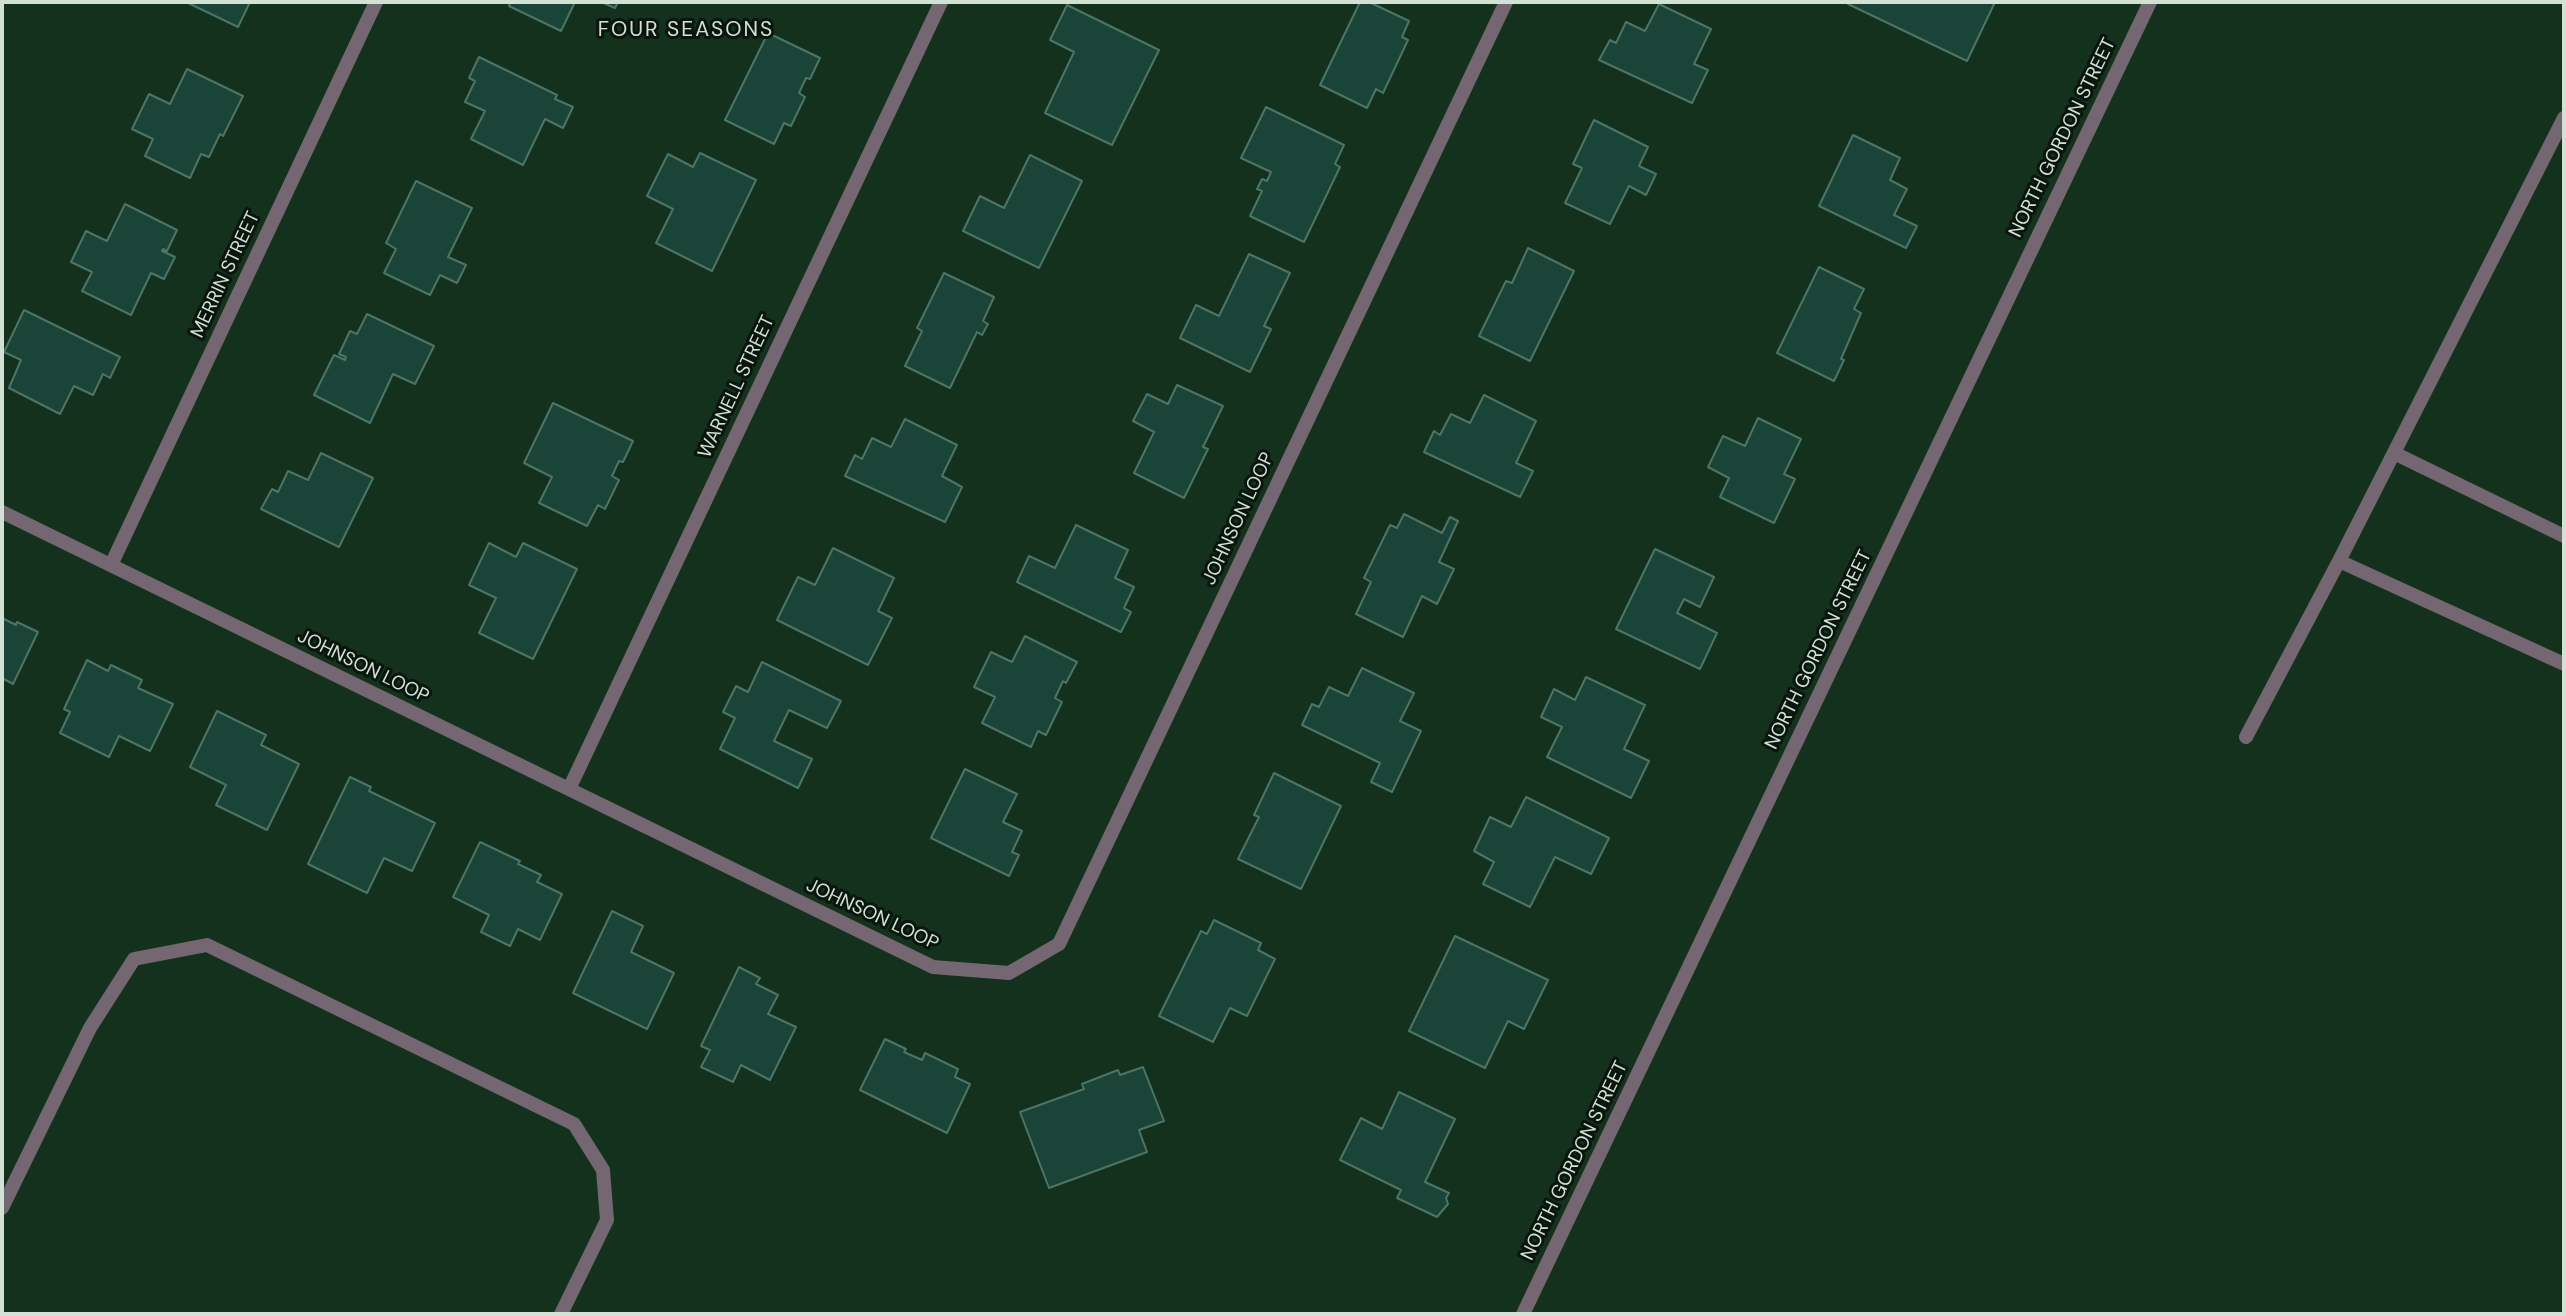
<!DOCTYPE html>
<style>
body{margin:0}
#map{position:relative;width:2566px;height:1316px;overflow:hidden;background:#14311d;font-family:"DM Sans",sans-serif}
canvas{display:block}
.frame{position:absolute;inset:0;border:4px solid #d1e2d5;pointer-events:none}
</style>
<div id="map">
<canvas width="2566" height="1316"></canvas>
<div class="frame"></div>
</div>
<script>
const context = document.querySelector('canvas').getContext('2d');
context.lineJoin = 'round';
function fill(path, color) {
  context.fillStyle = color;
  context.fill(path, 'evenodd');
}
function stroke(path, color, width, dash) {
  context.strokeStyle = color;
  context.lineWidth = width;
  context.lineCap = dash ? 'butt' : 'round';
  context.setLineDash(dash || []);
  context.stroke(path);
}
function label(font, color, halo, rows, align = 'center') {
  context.font = font + ' "DM Sans",sans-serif';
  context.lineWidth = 6;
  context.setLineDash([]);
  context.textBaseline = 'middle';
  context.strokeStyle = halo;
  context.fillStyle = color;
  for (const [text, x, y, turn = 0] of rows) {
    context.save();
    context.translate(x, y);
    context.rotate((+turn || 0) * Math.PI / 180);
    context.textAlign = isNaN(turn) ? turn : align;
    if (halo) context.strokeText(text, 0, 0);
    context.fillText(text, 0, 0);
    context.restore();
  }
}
const building = new Path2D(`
 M186 2H250L238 27Z
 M510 2H575L561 31 509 6Z
 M601 2H618L615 8Z
 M1360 2H1369L1409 21 1402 37 1408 40 1383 93 1376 89 1367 108 1320 85Z
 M1849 2H1995L1967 61 1848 4Z
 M1659 4 1711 29 1694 64 1708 70 1692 103 1599 60 1610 40 1616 43 1626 22 1645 31Z
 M1067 5 1159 50 1112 145 1045 113 1074 52 1050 40Z
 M768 33 820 58 810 79 806 78 799 93 805 97 791 126 784 123 774 144 725 120Z
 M479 57 557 95 555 99 573 107 563 128 545 119 523 165 471 139 485 111 465 102 475 81 469 78Z
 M187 69 243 96 223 136 220 134 209 157 201 154 190 178 145 156 153 139 132 129 149 94 170 104Z
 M1266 107 1344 145 1335 164 1340 167 1304 242 1250 216 1262 191 1257 189 1262 179 1267 181 1271 172 1241 158Z
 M1594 120 1648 147 1639 166 1656 174 1646 195 1629 186 1610 224 1565 203 1582 168 1573 164Z
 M1853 135 1900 158 1890 180 1907 189 1894 215 1917 226 1906 248 1819 206Z
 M700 153 756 180 712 271 656 243 673 209 647 196 668 154 693 167Z
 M1030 155 1082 181 1039 268 963 231 980 196 1004 208Z
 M416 181 472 208 448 257 466 265 457 283 440 275 430 295 384 273 396 249 386 243Z
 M125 204 177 230 167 251 163 249 162 251 175 257 164 279 151 273 131 315 82 291 92 272 71 262 86 231 107 241Z
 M1528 248 1574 271 1530 361 1479 336 1506 281 1512 283Z
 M1249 254 1290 273 1264 326 1271 329 1250 372 1180 338 1196 305 1219 316Z
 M1819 267 1864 289 1854 309 1861 313 1841 359 1844 360 1834 381 1777 353Z
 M944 273 994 297 983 321 988 324 982 335 977 332 950 388 905 366 922 331 917 328Z
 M24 310 120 357 110 378 103 374 93 395 74 386 60 414 9 388 21 360 4 352Z
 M367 314 434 346 415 384 393 374 370 423 314 395 334 355 345 360 346 357 339 354 350 331 357 334Z
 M1177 385 1223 406 1203 447 1208 449 1184 498 1134 473 1154 432 1133 421 1147 394 1168 404Z
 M1484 395 1536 421 1516 463 1533 471 1520 497 1424 452 1434 431 1440 435 1451 414 1470 423Z
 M553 403 633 441 623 462 619 461 612 476 619 480 605 509 598 505 587 526 539 503 552 477 524 463Z
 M1758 418 1801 439 1784 474 1795 479 1774 523 1720 497 1729 478 1708 467 1723 436 1745 446Z
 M905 419 957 445 942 476 962 487 945 522 845 476 855 455 862 459 872 438 891 447Z
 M321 453 373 478 339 547 261 509 272 489 278 492 288 471 308 480Z
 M1404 514 1442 533 1450 517 1458 521 1439 562 1454 569 1437 604 1422 596 1403 637 1356 614 1371 582 1364 578 1390 525 1397 528Z
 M1076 525 1128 550 1115 578 1134 587 1124 608 1131 612 1121 632 1017 582 1029 556 1055 568Z
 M489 543 516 557 523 543 577 569 533 659 479 633 496 598 469 585Z
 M833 548 894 578 878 611 892 618 868 665 777 620 798 577 815 585Z
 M1655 549 1714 577 1700 607 1684 599 1677 613 1717 633 1700 669 1616 629Z
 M2 618 16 625 17 622 38 632 13 684 2 678Z
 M1025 636 1077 662 1066 683 1063 681 1055 698 1062 702 1046 735 1038 731 1031 747 982 723 995 697 974 687 991 652 1012 662Z
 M87 660 108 671 111 665 142 680 138 688 173 704 150 751 119 736 109 757 60 733 70 712 64 709Z
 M762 662 841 701 827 728 789 710 774 741 812 759 798 788 720 749 735 718 723 712 736 686 748 692Z
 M1362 668 1414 693 1400 721 1421 731 1392 792 1371 782 1380 763 1302 725 1312 704 1319 707 1329 687 1348 696Z
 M1586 677 1645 705 1624 749 1649 761 1631 798 1547 757 1562 727 1541 717 1554 689 1575 700Z
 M217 711 266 735 261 745 299 764 267 830 216 805 226 785 190 767Z
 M965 769 1017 794 1003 822 1022 831 1012 852 1019 855 1009 876 931 838Z
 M1274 773 1341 806 1301 889 1238 859 1259 817 1254 815Z
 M350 777 371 787 369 791 435 823 412 871 384 858 367 893 308 864Z
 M1526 797 1609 838 1591 874 1555 857 1530 907 1483 884 1494 862 1474 851 1490 817 1511 827Z
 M480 842 520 861 518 864 541 875 537 882 562 894 540 940 518 929 510 946 481 932 489 915 453 897Z
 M612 911 643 926 631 952 674 973 647 1029 573 993Z
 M1214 920 1261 943 1258 950 1275 959 1247 1016 1230 1008 1213 1042 1159 1016 1201 931 1207 934Z
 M1455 936 1548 980 1524 1029 1508 1021 1485 1068 1409 1031Z
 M739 967 760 978 756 984 778 995 768 1014 796 1027 770 1080 741 1065 733 1082 701 1067 710 1050 701 1046Z
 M885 1039 906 1049 904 1052 922 1060 925 1053 958 1069 955 1077 970 1084 947 1133 860 1090Z
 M1143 1067 1164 1121 1139 1130 1147 1152 1049 1188 1020 1112 1084 1089 1082 1084 1118 1070 1120 1075Z
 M1399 1092 1455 1119 1425 1182 1449 1193 1446 1198 1448 1204 1437 1217 1397 1198 1401 1190 1340 1160 1361 1118 1382 1129Z`);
fill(building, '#1b4438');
stroke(building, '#4c7568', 2);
stroke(new Path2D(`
 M2394 453 2564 536
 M2339 561 2564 664
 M2246 737 2339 561 2564 118`), '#746772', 14);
stroke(new Path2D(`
 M2 512 933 967 1009 973 1059 944 1506 2
 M111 565 376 2
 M569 789 941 2
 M2 1208 90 1028 134 959 207 945 574 1124 603 1170 607 1220 561 1314`), '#746772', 14);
stroke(new Path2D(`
 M1523 1314 2150 2`), '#746772', 14);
label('19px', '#d1e2d5', '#09150d', [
 ["NORTH GORDON STREET",2063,138,-64],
 ["MERRIN STREET",226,275,-65],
 ["WARNELL STREET",737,387,-65],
 ["JOHNSON LOOP",1239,519,-65],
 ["NORTH GORDON STREET",1819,650,-64],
 ["JOHNSON LOOP",363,667,26],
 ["JOHNSON LOOP",872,915,25],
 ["NORTH GORDON STREET",1575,1161,-64]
]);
context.letterSpacing = '2px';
label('21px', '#d1e2d5', '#09150d', [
 ["FOUR SEASONS",686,30]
]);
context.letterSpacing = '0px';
</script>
